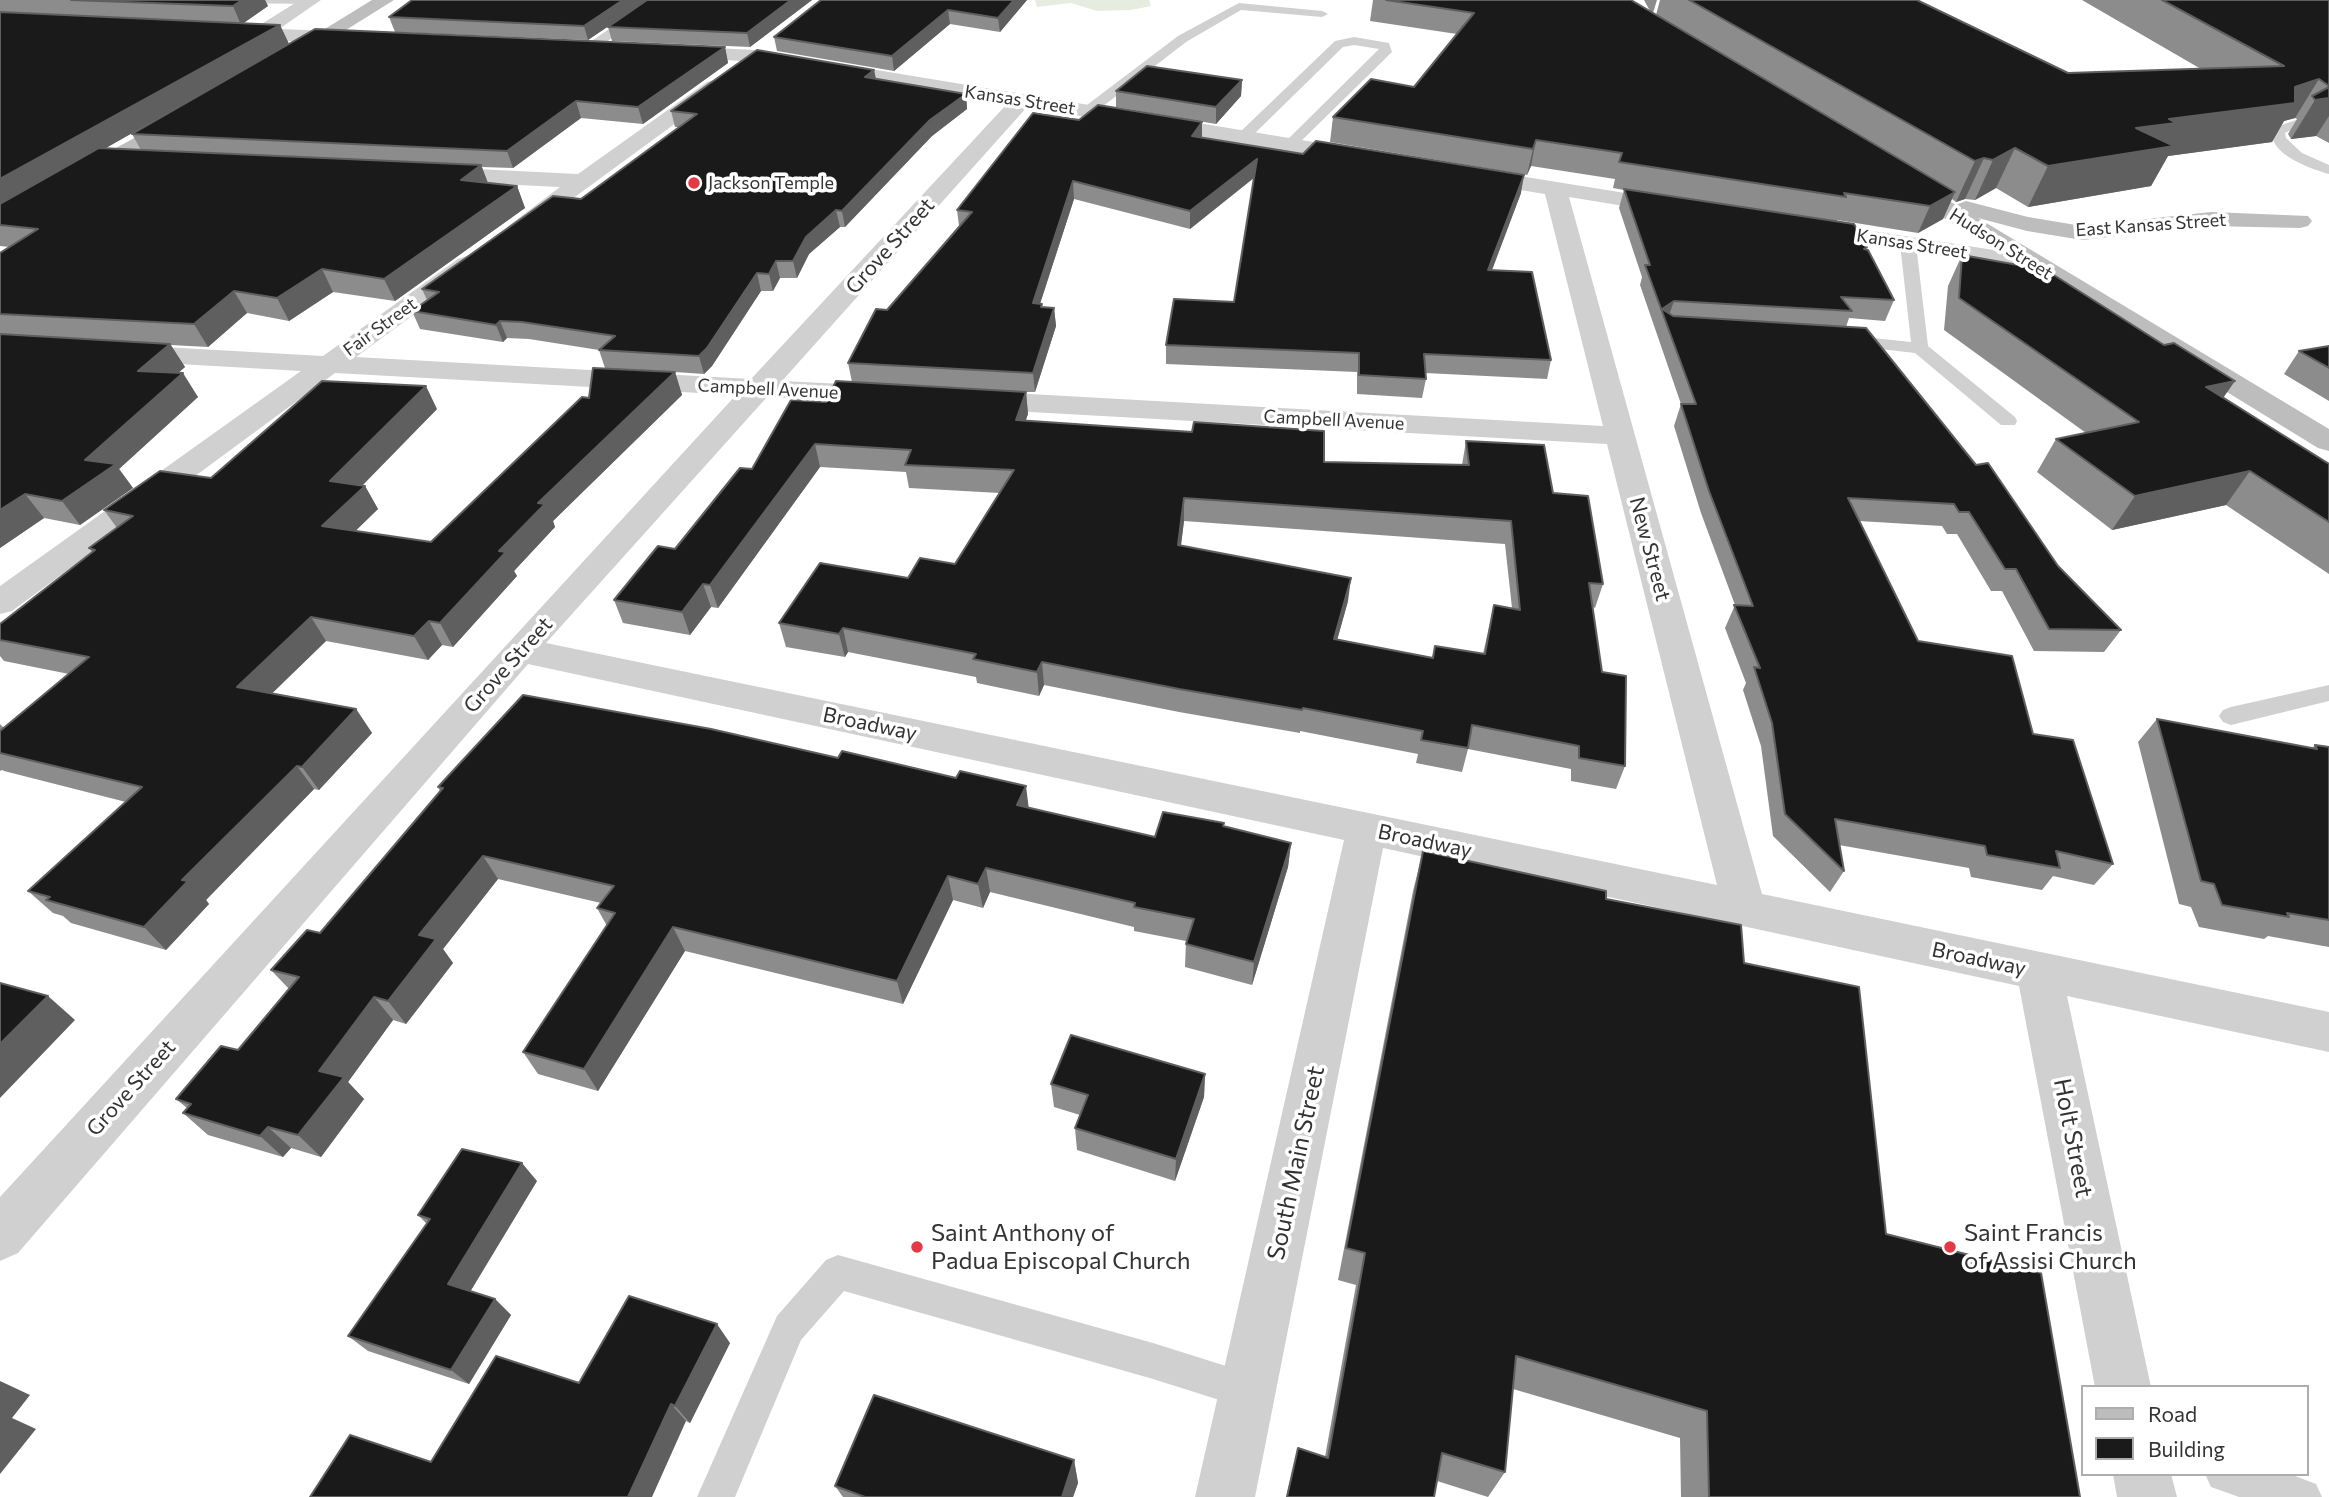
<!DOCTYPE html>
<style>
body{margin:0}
#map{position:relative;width:2329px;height:1497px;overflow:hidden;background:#fff;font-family:Commissioner,sans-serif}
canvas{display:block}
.legend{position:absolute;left:2081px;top:1385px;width:228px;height:91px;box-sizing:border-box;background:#fff;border:2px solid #adadad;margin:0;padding:9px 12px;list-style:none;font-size:21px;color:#333}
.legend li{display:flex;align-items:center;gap:14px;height:35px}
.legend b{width:35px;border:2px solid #adadad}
</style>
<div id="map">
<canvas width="2329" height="1497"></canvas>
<ul class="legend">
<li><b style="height:9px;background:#bdbdbd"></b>Road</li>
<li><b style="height:19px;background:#1a1a1a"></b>Building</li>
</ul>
</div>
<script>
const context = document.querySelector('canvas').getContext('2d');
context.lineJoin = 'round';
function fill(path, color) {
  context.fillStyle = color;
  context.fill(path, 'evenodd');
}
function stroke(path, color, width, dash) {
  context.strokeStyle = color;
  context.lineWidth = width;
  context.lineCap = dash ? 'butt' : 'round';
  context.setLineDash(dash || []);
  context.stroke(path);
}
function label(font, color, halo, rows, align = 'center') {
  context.font = font + ' Commissioner,sans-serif';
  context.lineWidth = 7;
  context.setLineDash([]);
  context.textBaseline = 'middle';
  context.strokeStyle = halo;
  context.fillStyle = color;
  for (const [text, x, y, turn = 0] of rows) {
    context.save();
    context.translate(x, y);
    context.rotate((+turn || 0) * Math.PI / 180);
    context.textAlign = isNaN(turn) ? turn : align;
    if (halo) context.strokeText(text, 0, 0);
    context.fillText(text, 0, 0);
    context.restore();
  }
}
fill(new Path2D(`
 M1035 0H1149L1151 6 1131 10 1097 11 1071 3 1037 7Z`), '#e6ecdf');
stroke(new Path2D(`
 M2094 72H2120`), '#cdcdcd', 2.5, [2, 2]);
fill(new Path2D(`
 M227 0H315L316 1 310 4 233 3Z
 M652 0H666L592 52H584V46Z
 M1239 3 1322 11 1328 14 1322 17 1241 10 1186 42 1093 114H1083V108L1178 36Z
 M1354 37 1389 43 1392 52 1294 148 1289 149 1282 145 1379 49 1354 45 1343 47 1248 140H1238V134L1335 41Z
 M2296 120 2303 124 2285 133 2286 138 2302 153 2329 165V174C2311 169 2265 153 2273 128Z
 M1908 239 1916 244 1928 346 2015 417 2017 421 2015 425H2001L1915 353 1844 345 1835 340 1844 335 1911 342 1900 244Z
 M2329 685V701L2231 725 2223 722 2219 716 2223 710 2231 707Z
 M838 1255 1153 1343 1248 1373 1261 1378 1266 1391 1261 1404 1248 1409 1153 1379 844 1291 801 1340 735 1497H697L777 1316 826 1260Z
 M2205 1474H2290L2316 1484 2322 1497H2239L2211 1487Z`), '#d0d0d0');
fill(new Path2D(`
 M300 0H321L279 29 356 32 365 38 356 44 231 39 222 33 231 27 255 28Z
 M675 46 755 50 1362 150 1370 152 1373 157 1370 162 1362 164 1027 107 782 381 884 386 894 389 898 395 894 401 884 404 767 397 546 643 1717 885 1607 444 976 409 966 406 962 400 966 394 976 391 1603 426 1545 194 1470 182 1462 180 1459 175 1462 170 1470 168 1681 202 1685 207 1681 212 1673 214 1569 197 1762 894 2329 1012V1052L2067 996 2151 1387H2095L2019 986 1383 848 1255 1497H1195L1344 840 528 664 18 1253 0 1261V1197L736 395 335 373 12 611 0 614V586L301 371 127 361 117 359 113 353 117 347 127 345 323 356 458 259 467 256 476 259 480 264 476 269 356 357 751 379 1007 104 755 62 668 56 665 52Z
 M714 80 721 82 724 86 721 90 527 232 519 234 511 232 507 227 560 187 435 181 427 179 424 174 427 169 435 167 578 174 707 82Z
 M1809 221 2032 256 2041 258 2044 263 2041 268 2032 270 1801 233 1797 228 1801 223Z
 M2113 1474H2171L2177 1497H2117Z`), '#d0d0d0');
fill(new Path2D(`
 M372 0H394L298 60 291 62 281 56Z
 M184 111 191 113 194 117 191 121 8 226 0 228V211Z
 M1903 176 1911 178 1956 205 1966 201 2028 217 2082 226 2211 212 2308 216 2312 221 2308 226 2300 228 2211 226 2082 240 2027 231 1978 218 2329 429V451L2318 448 1895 188 1892 183 1895 178Z`), '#bdbdbd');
fill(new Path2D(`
 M0 0H265L268 6 243 23 280 25 289 44 106 148 141 150 132 134 725 47 728 63 643 124 581 118 513 168 482 167 488 183 517 186 525 208 395 301 333 292 289 321 247 313 208 347 171 345 185 367 178 373 198 397 119 469 133 488 80 525 44 518 0 548V253L10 247 0 246Z
 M812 0 750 47 612 41 608 27 628 13 588 40 395 32 389 17Z
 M821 0H1027L1000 32 950 24 894 71 777 51 774 37Z
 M1373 0H1631L1650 11 1644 0H1657L1653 13 1656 15 1660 0H1917L2068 73 2201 69 2082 0H2329V143L2316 136 2291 139 2288 134 2297 119 2295 118 2284 121 2272 142 2168 156 2151 186 2028 207 1996 188 1975 200 1965 199 1956 202 1952 199 1943 219 1918 233 1837 220V221L1867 247 1866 249 1894 300 1885 321 1849 318 1846 327 1976 465 2058 566 2121 630 2104 652 2034 651 2002 591H1991L1957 534H1947L1942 526 1859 521 1918 641 2033 734 2113 864 2094 885 2053 876 2042 890 1971 877 1969 868 1839 845 1844 871 1830 892 1773 836 1761 746 1743 690 1746 683 1725 628 1735 605 1701 513 1674 426 1681 404 1640 285 1642 277 1619 208 1624 190 1613 188 1615 179 1531 166 1527 175 1330 142 1333 117 1414 87 1457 34 1370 21Z
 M874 70 876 79 966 94 967 109 932 136 845 227H840L809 254 797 278H780L773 291H761L712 366 704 374 675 372 682 395 553 521 555 527 514 571 517 576 453 647 442 645 428 660 326 641 272 693 356 709 372 733 319 790 314 789 206 900 209 904 166 950 71 923 63 916 53 913 28 891 126 802 4 771 2 770 0 771V724L4 728 69 674 4 661 0 656V624L92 552 89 548 117 528 104 510 437 409 362 486H365L378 509 355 531 431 542 589 398 605 368 599 350 529 339 507 338 503 342 420 329 412 311 427 300 422 289 581 199 679 127H675L671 111Z
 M1242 80 1241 96 1216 124 1116 107V91Z
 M1079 120 1202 122V137L1521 193 1491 271 1551 360 1547 379 1425 373 1426 379 1422 398 1357 394V372L1166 364V345L1234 302 1254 178 1190 229 1074 199 1040 304 1042 307 1054 308 1056 326 1035 392H1026L1028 414 1025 421 1324 462 1462 465 1466 441 1553 493 1603 584 1595 608 1593 607 1602 672 1625 766 1616 789 1571 781V769L1468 749 1462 772 1416 763 1418 754 1300 731V733L1179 712 1044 685 1039 696 977 683 976 677 848 652 845 657 786 647 779 623 908 578 955 564 1000 493 909 488 906 472 820 467 718 608 711 607 690 635 623 623 614 600 675 549 752 469 826 402 852 382 848 363 887 310 959 226 957 210ZM1184 521 1505 544 1512 608 1494 605 1483 654 1435 646 1432 658 1337 640 1348 601 1181 545Z
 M1962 255 2224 397 2329 464V574L2226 505 2112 530 2037 472 2056 439 2086 433 1944 330 1948 286Z
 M2329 346V401L2284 374 2299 351Z
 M2157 719 2312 748 2315 745 2329 747V947L2268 936 2264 939 2199 927 2191 907 2179 904 2138 742Z
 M438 787 1029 808 1155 837 1223 827 1291 843 1288 867 1252 985 1185 967 1186 941 1134 931V927L990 892 983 908 953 900 903 1004 685 951 598 1091 538 1074 523 1052 607 926 597 908 601 903 498 879 443 949 453 963 406 1024 393 1020 348 1082 364 1099 321 1157 291 1148 283 1157 208 1135 183 1113 187 1108 176 1099 238 1050 289 989 271 970 320 933 440 791Z
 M1423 851 1606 899 1744 963 1886 1234 2080 1497H1681L1680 1438 1513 1389 1505 1472 1488 1497 1437 1481 1434 1497H1286L1298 1448 1325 1457 1356 1285 1338 1280 1413 891Z
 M1205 1074 1204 1097 1175 1181 1077 1150 1075 1128 1080 1115 1054 1107 1051 1084Z
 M537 1181 470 1292 495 1299 511 1315 469 1384 368 1351 348 1336 427 1224 418 1215Z
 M730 1343 690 1423 686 1421 431 1462 579 1383Z
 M1074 1460 1078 1483 1073 1497H843L835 1486Z`), '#8c8c8c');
fill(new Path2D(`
 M242 0H265L268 6 241 25 233 6Z
 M623 0H647L588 40 584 26Z
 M791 0H812L750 47 747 33Z
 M1014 0H1027L1000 32 998 18Z
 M948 10 950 24 894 71 892 56Z
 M280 25 289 44 0 208V179Z
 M725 47 728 63 643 124 638 107Z
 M874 70 877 85 865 77Z
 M2319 79 2295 118 2284 121 2272 142 2168 156 2151 186 2028 207 2048 166 2136 128 2295 87Z
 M1242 80 1241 96 1216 124V107Z
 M966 94 967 109 932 136 845 227 842 211 930 120Z
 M2329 98V116L2316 136 2291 139 2315 100Z
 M576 101 581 118 513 168 507 151Z
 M1202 122V139L1192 136Z
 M1536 140 1531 166 1527 175 1533 149Z
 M2015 148 1996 188 1975 200 1993 160Z
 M1984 158 1965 199 1956 202 1975 161Z
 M1257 159 1256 176 1190 229V211Z
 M481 165 489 186 461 180Z
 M1524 175 1521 193 1485 289 1488 270Z
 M1073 181 1074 199 1034 322 1033 303Z
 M517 186 525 208 395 301 384 279Z
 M1955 192 1943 219 1918 233 1930 206Z
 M836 210 840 227 809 254 797 278 793 261 806 237Z
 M776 261 780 278 773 291 769 274Z
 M322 269 333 292 289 321 277 298Z
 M757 273 761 291 712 366 704 374 699 356Z
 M234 291 247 313 208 347 194 324Z
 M1674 301 1667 321 1662 309Z
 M1054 308 1056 326 1035 392 1033 373Z
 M500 321 507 338 503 342 496 325Z
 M170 344 185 367 153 395 138 371Z
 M675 372 682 395 553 521 555 527 514 571 517 576 453 647 440 623 538 503Z
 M183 373 198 397 119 469 133 488 80 525 62 501 85 460Z
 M2235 381 2212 414 2206 387Z
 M426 386 437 409 343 505 330 481Z
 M1026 392 1028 414 1018 443 1016 420Z
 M815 444 820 467 718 608 710 585Z
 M2250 471 2226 505 2112 530 2135 496Z
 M365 486 378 509 336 550 322 526Z
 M25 494 44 518 0 548V510Z
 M1184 498V521L1178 568V545Z
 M1351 578 1348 601 1331 662 1334 639Z
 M703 584 711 607 690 635 682 612Z
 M311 617 326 641 254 711 237 687Z
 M429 621 442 645 428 660 414 636Z
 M843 628 848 652 845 657 839 634Z
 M1042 662 1044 685 1039 696 1037 672Z
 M356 709 372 733 319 790 302 767Z
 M297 766 314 789 206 900 209 904 166 950 144 927 182 880Z
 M1026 786 1029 810 1017 805Z
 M1291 843 1288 867 1252 985 1254 962Z
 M483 856 498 879 443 949 453 963 406 1024 388 1001 419 935Z
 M986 868 990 892 983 908 978 884Z
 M948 876 953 900 903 1004 897 981Z
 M673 927 685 951 598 1091 584 1069Z
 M48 996 75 1020 0 1098V1044Z
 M374 997 393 1020 348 1082 364 1099 321 1157 298 1135 319 1071Z
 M1205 1074 1204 1097 1175 1181 1176 1159Z
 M268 1127 291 1148 283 1157 260 1136Z
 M522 1163 537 1181 465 1300 448 1284Z
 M495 1299 511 1315 469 1384 451 1370Z
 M717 1324 730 1343 690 1423 675 1406Z
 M0 1381 30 1395 12 1418 36 1429 0 1474Z
 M671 1404 686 1421 652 1497H628Z
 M1074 1460 1078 1483 1073 1497H1062Z`), '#5f5f5f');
const building = new Path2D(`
 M71 0H242L233 6Z
 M412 0H623L584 26 389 17Z
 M647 0H791L747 33 608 27Z
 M821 0H1014L998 18 948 10 892 56 774 37Z
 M1386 0H1631L1955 192 1930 206 1844 193 1846 197 1619 162 1622 153 1536 140 1533 149 1333 117 1371 79 1414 87 1474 13Z
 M1689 0H1917L2068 73 2284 66 2162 0H2329V86L2319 79 2295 87V103L2169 119 2176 123 2136 128 2174 146 2048 166 2015 148 1993 160 1984 158 1975 161Z
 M0 12 280 25 0 179Z
 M315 29 725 47 638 107 576 101 507 151 132 134Z
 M757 50 874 70 865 77 966 94 930 120 842 211 836 210 806 237 793 261H776L769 274 757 273 707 348 699 356 599 350 615 336 522 322 500 321 496 325 412 311 439 292 422 289 553 196 581 199 697 114 671 111Z
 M1147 66 1242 80 1216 107 1116 91Z
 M2329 87V98L2315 100 2312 96Z
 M1098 105 1202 122 1192 136 1303 154 1316 141 1524 175 1488 270 1532 272 1551 360 1424 354 1426 379 1359 375V353L1166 345 1174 299 1234 302 1257 159 1190 211 1073 181 1033 303 1042 304 1041 307 1054 308 1033 373 848 363 876 309 887 310 972 212 957 210 1033 113 1079 120Z
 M99 148 481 165 461 180 517 186 384 279 322 269 277 298 234 291 194 324 0 314V253L38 229 0 225V204Z
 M1624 189 1854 224 1867 247 1864 249 1868 250 1894 300 1841 297 1852 311 1674 301 1662 309 1673 316 1866 328 1976 465 1988 463 2058 566 2121 630 2049 629 2016 569H2005L1969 512H1959L1954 504 1848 498 1918 641 2012 656 2033 734 2073 740 2113 864 2056 851 2060 868 1987 855 1985 846 1835 819 1844 871 1785 814 1772 723 1754 667 1760 668 1734 605 1753 606 1709 491 1681 404H1696L1645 265H1650Z
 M1962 255 2046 270 2164 345 2174 343 2235 381 2206 387 2329 464V522L2250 471 2135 496 2056 439 2139 422 1959 298Z
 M0 334 170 344 138 371 183 373 85 460 116 464 62 501 25 494 0 510Z
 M2329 346V368L2299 351Z
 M593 368 675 372 538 503 545 504 499 551 506 552 440 623 429 621 414 636 311 617 237 687 356 709 302 767 297 766 182 880 188 881 144 927 46 900 50 897 28 891 142 787 0 753V731L89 657 0 640V624L95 550 89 548 133 516 104 510 160 471 211 478 322 381 426 386 330 481 365 486 322 526 431 542 582 397 589 398Z
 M836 381 1026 392 1016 420 1192 432 1194 422 1324 431V462L1469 465 1466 441 1544 445 1553 493 1588 496 1603 584 1589 583 1602 672 1626 676 1625 766 1579 758V746L1472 725 1468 748 1421 740 1423 731 1303 708 1302 710 1179 689 1042 662 1037 672 973 659 976 654 843 628 839 634 779 623 820 563 908 578 920 558 955 564 1014 470 905 465 911 450 815 444 710 585 703 584 682 612 614 600 658 546 675 549 740 468 752 469 791 400 826 402ZM1184 498 1511 521 1520 610 1494 605 1485 654 1435 646 1433 658 1334 639 1351 578 1178 545Z
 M523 695 711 729 838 758 842 751 956 778 960 771 1026 786 1017 805 1155 837 1163 812 1224 823 1223 826 1291 843 1254 962 1186 944 1194 919 1134 907 1135 903 986 868 978 884 948 876 897 981 673 927 584 1069 523 1052 615 913 597 908 614 886 483 856 419 935 436 939 388 1001 374 997 319 1071 344 1077 298 1135 268 1127 260 1136 183 1113 191 1104 176 1099 221 1046 238 1050 299 977 271 970 307 930 320 933 443 788 438 787Z
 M2157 719 2317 749 2315 745 2329 747V920L2287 913 2289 917 2222 905 2214 884 2201 881Z
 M1423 851 1606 891V899L1741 925 1744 963 1859 987 1886 1234 2041 1273 2080 1497H1709L1707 1411 1516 1356 1505 1472 1442 1453 1434 1497H1287L1298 1448 1328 1458 1365 1253 1346 1248Z
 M0 983 48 996 0 1044Z
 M1071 1035 1205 1074 1176 1159 1075 1128 1088 1095 1051 1084Z
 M462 1149 522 1163 448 1284 495 1299 451 1370 348 1336 430 1219 418 1215Z
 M629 1296 717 1324 675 1406 671 1404 628 1497H310L350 1435 431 1462 496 1356 579 1383Z
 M874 1395 1074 1460 1062 1497H865L835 1486Z`);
fill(building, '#1a1a1a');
stroke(building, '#5f5f5f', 2);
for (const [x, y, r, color] of [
 [694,183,7,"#e63946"],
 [917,1247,7,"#e63946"],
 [1950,1247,7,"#e63946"]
]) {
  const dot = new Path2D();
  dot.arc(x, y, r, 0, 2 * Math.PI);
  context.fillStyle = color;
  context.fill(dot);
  stroke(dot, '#fff', 2.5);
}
label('18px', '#333', '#fff', [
 ["Kansas Street",1020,100,9],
 ["East Kansas Street",2151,225,-4],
 ["Kansas Street",1912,244,9],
 ["Hudson Street",2001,244,32],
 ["Fair Street",380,327,-36],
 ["Campbell Avenue",768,389,3],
 ["Campbell Avenue",1334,420,3]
]);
label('18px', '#333', '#fff', [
 ["Jackson Temple",708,183]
], 'left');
label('21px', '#333', '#fff', [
 ["Grove Street",890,246,-48],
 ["New Street",1650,549,75],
 ["Grove Street",508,665,-48],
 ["Broadway",870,724,12],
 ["Broadway",1425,841,12],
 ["Broadway",1979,959,12],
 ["Grove Street",131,1088,-48]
]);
label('24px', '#333', '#fff', [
 ["Holt Street",2073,1138,79],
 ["South Main Street",1296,1163,-78]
]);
label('24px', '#333', '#fff', [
 ["Saint Anthony of",931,1233],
 ["Padua Episcopal Church",931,1261],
 ["Saint Francis",1964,1233],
 ["of Assisi Church",1964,1261]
], 'left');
</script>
